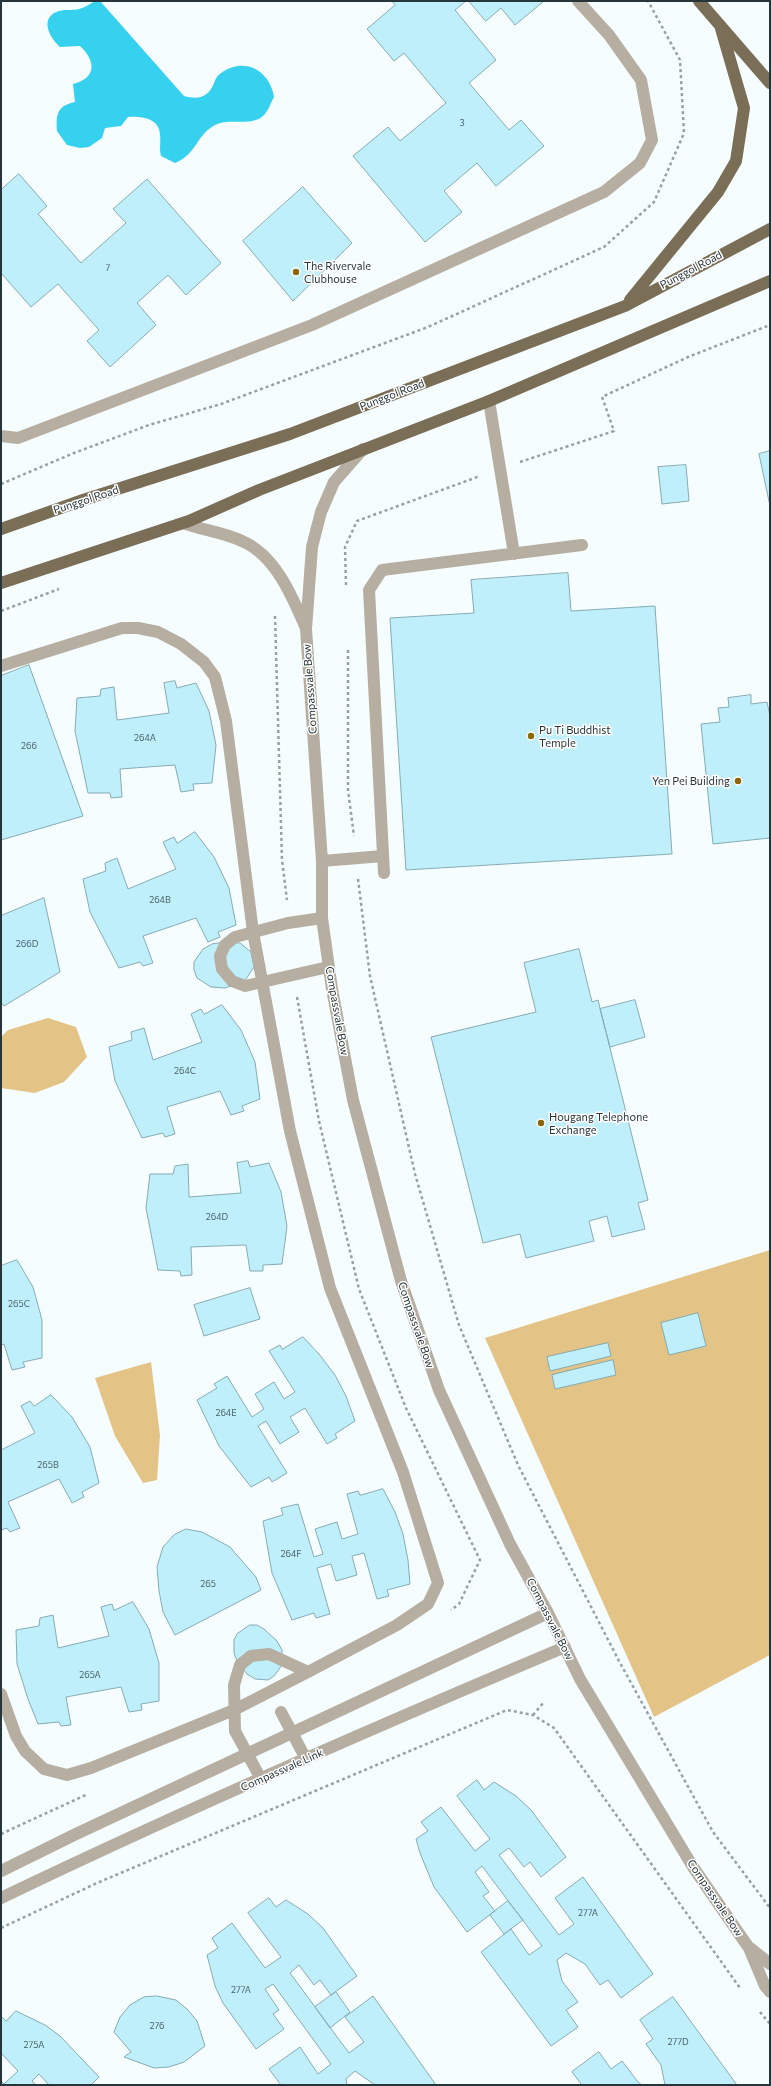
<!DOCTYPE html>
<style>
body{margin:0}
#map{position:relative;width:771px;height:2086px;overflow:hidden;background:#f5fdff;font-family:Commissioner,sans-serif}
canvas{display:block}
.frame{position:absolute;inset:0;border:2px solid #263539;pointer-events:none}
</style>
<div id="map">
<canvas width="771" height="2086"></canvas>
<div class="frame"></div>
</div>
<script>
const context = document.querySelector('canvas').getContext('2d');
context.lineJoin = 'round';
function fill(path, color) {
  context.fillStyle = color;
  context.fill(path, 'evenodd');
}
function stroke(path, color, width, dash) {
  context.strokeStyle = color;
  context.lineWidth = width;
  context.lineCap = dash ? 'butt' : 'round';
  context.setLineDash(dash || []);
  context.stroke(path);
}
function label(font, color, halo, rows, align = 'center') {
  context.font = font + ' Commissioner,sans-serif';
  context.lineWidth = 3;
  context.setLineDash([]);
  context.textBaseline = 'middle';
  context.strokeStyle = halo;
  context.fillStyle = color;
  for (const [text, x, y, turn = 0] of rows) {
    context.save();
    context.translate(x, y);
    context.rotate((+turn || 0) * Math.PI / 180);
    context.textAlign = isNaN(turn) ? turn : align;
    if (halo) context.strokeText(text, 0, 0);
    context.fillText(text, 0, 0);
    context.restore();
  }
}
fill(new Path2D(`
 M48 1018 76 1027 87 1057 64 1082 35 1093 1 1088V1037L8 1030Z
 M770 1250V1655L654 1717 485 1338Z
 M151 1362 160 1435 157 1480 143 1483 115 1436 95 1378Z`), '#e3c486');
fill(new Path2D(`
 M96 1H100L184 96C192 98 198 99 205 95 215 89 213 78 221 73 245 56 270 71 274 97 271 102 269 109 265 114 253 128 230 117 215 125 196 135 197 154 175 163L161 156C159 148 161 142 160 134 159 118 141 116 128 117L121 126 105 128 102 138 89 147 80 148 67 145 57 131C56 114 57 106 75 102L73 84C97 78 96 61 80 46L60 47C49 37 39 17 59 11 66 9 75 11 82 8 86 7 91 3 96 1Z`), '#36d1ee');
const building = new Path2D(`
 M392 1H466L455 10 496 60 469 83 509 130 521 120 544 146 496 186 477 163 444 191 462 212 425 242 353 156 388 127 400 141 446 103 404 53 394 61 367 29 395 5Z
 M469 1H544L515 25 501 8 486 21Z
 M19 174 47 206 38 214 81 263 126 223 113 209 147 179 221 263 186 295 168 275 137 303 156 325 110 367 87 341 99 330 58 284 31 307 1 273V190Z
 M303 187 352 243 293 301 243 241Z
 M770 451V506L759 454Z
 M686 465 689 501 662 504 658 467Z
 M568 573 571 611 655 606 672 854 406 870 390 618 474 613 471 580Z
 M29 665 83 816 1 840V676Z
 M175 681 177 688 196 683 209 711 216 745 212 783 193 784 194 790 181 792 175 765 120 769 122 797 111 798 110 793H88L75 731 77 698 100 696 101 689 114 687 117 720 169 713 164 683Z
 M751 695V704L767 702 770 716V838L713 844 701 724 720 722 718 708 729 707 728 698Z
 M195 832 214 857 229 888 236 925 218 932 220 937 208 942 196 918 143 936 153 963 143 966 140 962 119 968 90 912 83 879 106 871 105 863 117 858 128 889 176 869 163 842 174 837 177 843Z
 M44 898 60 972 4 1006 1 1002V916Z
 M226 942 240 943 251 952 254 967 246 979 240 983 225 988 211 987 197 978 194 970V962L203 949 212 944Z
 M579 949 592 1002 598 1000 648 1200 638 1203 645 1229 612 1237 607 1216 589 1221 594 1241 526 1258 520 1234 483 1243 431 1037 536 1012 524 963Z
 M635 1000 645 1037 610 1047 600 1009Z
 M222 1005 241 1030 255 1062 260 1099 242 1106 244 1111 231 1115 220 1091 167 1107 175 1134 165 1137 163 1133 142 1138 115 1081 109 1047 132 1040 131 1032 144 1028 153 1060 202 1042 191 1014 201 1009 204 1014Z
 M248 1161 250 1167 269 1163 281 1192 287 1226 282 1264 263 1265V1271H250L246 1245 191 1247 192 1275 181 1276 180 1271 158 1270 146 1208 150 1174H173L175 1166 188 1164 189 1197 241 1193 237 1163Z
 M17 1260 33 1287 42 1320V1358L23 1362 25 1367 12 1370 4 1344 1 1345V1266Z
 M250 1288 260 1319 204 1336 194 1305Z
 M698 1313 706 1346 669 1355 661 1323Z
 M303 1337 319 1354 335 1375 346 1396 355 1421 335 1434 337 1438 327 1444 305 1408 290 1417 299 1432 280 1444 266 1421 258 1426 287 1473 272 1482 269 1477 251 1487 219 1446 197 1400 217 1388 214 1384 227 1376 252 1417 264 1409 255 1394 274 1382 284 1399 295 1392 269 1351 280 1345 282 1349Z
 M608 1343 611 1356 550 1371 547 1357Z
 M613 1360 616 1375 555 1389 552 1375Z
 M51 1395 72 1417 90 1447 99 1483 82 1492 84 1497 72 1503 59 1479 8 1502 20 1528 10 1532 7 1528 1 1530V1450L35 1433 21 1406 30 1401 34 1406Z
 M383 1489 395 1512 403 1534 408 1560 410 1584 387 1590 389 1596 377 1599 364 1553 352 1556 357 1575 336 1581 331 1564 317 1568 330 1614 316 1618 314 1613 292 1620 272 1573 263 1521 283 1515 281 1508 298 1504 314 1557 323 1554 315 1529 337 1522 342 1539 358 1534 347 1494 358 1491 360 1495Z
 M186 1529 202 1532 230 1547 256 1577 261 1590 175 1635 163 1612 159 1591 157 1567 163 1547 174 1535Z
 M133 1602 149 1629 159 1663V1701L141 1704 142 1710 129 1712 121 1687 66 1697 71 1725 61 1726 59 1722 38 1724 28 1699 17 1664 16 1630 39 1626 40 1618 53 1615 58 1648 109 1636 101 1607 112 1604 114 1610Z
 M250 1625H257L264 1629 277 1641 282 1650V1665L274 1676 268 1680 255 1679 247 1674 237 1661 234 1653V1640L237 1634Z
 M477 1780 484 1790 494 1782 516 1796 531 1810 566 1857 541 1877 530 1862 524 1867 509 1848 499 1855 559 1935 574 1924 555 1898 583 1877 653 1974 621 1998 608 1980 600 1985 585 1964 566 1953 557 1960 562 1981 578 2002 566 2010 578 2027 551 2046 481 1952 511 1929 529 1955 542 1946 482 1866 475 1872 489 1892 483 1896 495 1911 467 1932 434 1887 420 1853 416 1839 428 1831 421 1822 441 1807 475 1851 490 1839 457 1796Z
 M269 1898 276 1907 286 1900 308 1914 323 1928 357 1976 331 1995 320 1980 314 1985 299 1965 290 1973 349 2053 364 2042 345 2017 373 1996 436 2085H375L355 2071 346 2079 347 2085H281L269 2069 300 2047 318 2074 331 2064 273 1984 265 1989 279 2010 273 2014 284 2029 256 2049 223 2003 215 1986 207 1955 218 1948 212 1938 232 1923 265 1968 281 1957 248 1913Z
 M508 1901 523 1920 504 1934 490 1915Z
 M336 1992 350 2012 330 2028 315 2007Z
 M157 1996 176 2000 187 2009 197 2021 205 2046 184 2062 169 2067 154 2068 124 2057 131 2052 114 2032 120 2017 130 2005 144 1997Z
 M673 1997 737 2085H665L661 2065 646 2044 653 2039 640 2020Z
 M16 2011 45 2025 60 2036 99 2077 91 2085H49L39 2074 32 2081 36 2085H1V2081L4 2084 18 2071 1 2053V2016L6 2021Z
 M599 2052 611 2069 622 2061 638 2082 642 2085H582L572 2072Z`);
fill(building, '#bfeffb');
stroke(building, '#85abb4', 1);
stroke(new Path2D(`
 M520 462 614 431 602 397 688 357 770 325
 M1 484 74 453 149 425 221 404 428 327 604 247 654 202 684 133 680 60 648 1
 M346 585 345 547 357 521 480 476
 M1 611 59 589
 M275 616 282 860 287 900
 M348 650V790L354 836
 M358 879 370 976 415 1174 459 1325 518 1465 619 1661 713 1832 770 1908
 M297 997 319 1121 359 1289 406 1408 480 1560 459 1604 451 1610
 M533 1715 544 1702
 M1 1834 88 1794
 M1 1928 97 1883 507 1710 533 1715 554 1728 740 1988
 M760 2012 770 2024`), '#95a1a3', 2.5, [3, 3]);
stroke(new Path2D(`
 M489 401 514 554
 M1 436 18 438 312 325 604 192 640 163 652 140 641 80 609 35 578 1
 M363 449 334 482 321 512 312 547 306 629 322 861V918L332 989 353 1100 401 1281 439 1390 510 1544 548 1613 580 1679 693 1867 749 1948 765 1986 770 1992
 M183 523C202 530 223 532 242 541 275 555 292 596 305 626
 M1 666 122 628H138L158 632 181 644 204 662 215 677 226 721 253 932 290 1131 330 1288 403 1472 438 1583 428 1604 397 1625 308 1672 269 1654 251 1656 240 1665 234 1685 235 1731 261 1779
 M322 861 383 856
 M384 873 369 590 382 570 582 545
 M322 918 288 923 235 937 225 945 220 956 222 969 232 981 245 986 328 967
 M1 1694 16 1736 25 1751 44 1769 67 1775 91 1768 234 1710 308 1672
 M281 1712 306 1759
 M1 1871 76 1834 548 1613
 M1 1898C186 1809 375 1727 565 1647
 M750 1948 770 1964`), '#b5aea1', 12);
stroke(new Path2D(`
 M699 1 770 83
 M630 300 718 192 736 161 744 108 720 25
 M1 529 83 500 290 434 625 306 770 229
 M1 583 189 521 259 490 489 401 770 281`), '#7a6e57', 12);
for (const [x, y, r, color] of [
 [296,272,4,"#8b6706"],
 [531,736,4,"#8b6706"],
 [738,781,4,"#8b6706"],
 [541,1123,4,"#8b6706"]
]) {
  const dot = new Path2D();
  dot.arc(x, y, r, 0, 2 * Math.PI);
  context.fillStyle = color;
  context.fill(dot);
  stroke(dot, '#fff', 1.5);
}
label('9px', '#4c646a', null, [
 ["3",462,123],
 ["7",108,268],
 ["264A",145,738],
 ["266",29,746],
 ["264B",160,900],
 ["266D",27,944],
 ["264C",185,1071],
 ["264D",217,1217],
 ["265C",19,1304],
 ["264E",226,1413],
 ["265B",48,1465],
 ["264F",291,1554],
 ["265",208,1584],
 ["265A",90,1675],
 ["277A",588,1913],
 ["277A",241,1990],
 ["276",157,2026],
 ["277D",678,2042],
 ["275A",34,2045]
]);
label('11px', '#263539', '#fff', [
 ["The Rivervale",304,266],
 ["Clubhouse",304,279],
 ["Pu Ti Buddhist",539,730],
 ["Temple",539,743],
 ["Yen Pei Building",730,781,"right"],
 ["Hougang Telephone",549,1117],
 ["Exchange",549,1130]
], 'left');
label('11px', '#263539', '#fff', [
 ["Punggol Road",691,270,-28],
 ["Punggol Road",392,395,-21],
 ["Punggol Road",86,500,-18],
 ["Compassvale Bow",310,689,-94],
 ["Compassvale Bow",337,1011,80],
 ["Compassvale Bow",416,1325,71],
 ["Compassvale Bow",550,1619,63],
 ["Compassvale Link",282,1770,-24],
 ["Compassvale Bow",715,1898,56]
]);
</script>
